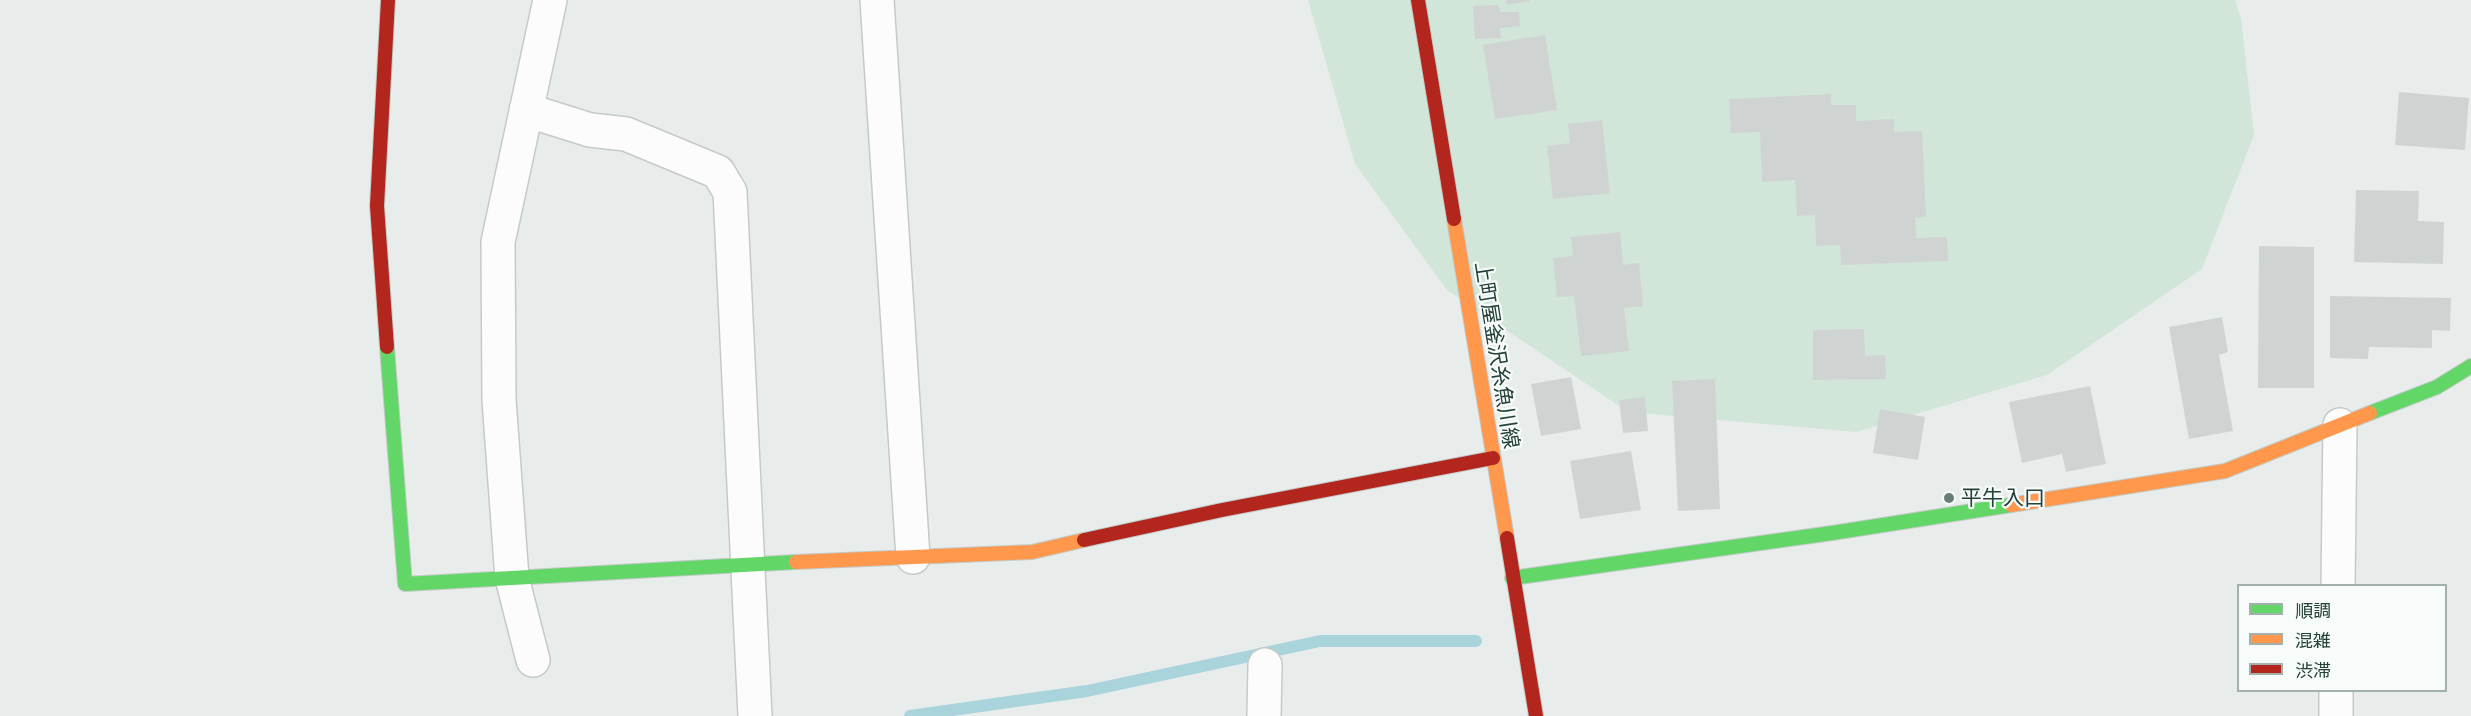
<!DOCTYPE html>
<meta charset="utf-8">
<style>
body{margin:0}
#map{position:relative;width:2471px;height:716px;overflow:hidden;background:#e8edeb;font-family:Commissioner,"Noto Sans JP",sans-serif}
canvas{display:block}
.legend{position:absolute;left:2237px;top:584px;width:210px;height:108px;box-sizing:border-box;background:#f7fbf9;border:2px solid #a3b1ad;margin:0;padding:8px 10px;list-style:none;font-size:18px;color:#24423a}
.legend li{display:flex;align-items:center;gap:12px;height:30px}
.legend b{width:30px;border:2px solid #a3b1ad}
</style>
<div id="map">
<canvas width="2471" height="716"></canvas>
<ul class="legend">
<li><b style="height:8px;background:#63d668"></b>順調</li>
<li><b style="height:8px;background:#ff974d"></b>混雑</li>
<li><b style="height:8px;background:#b3261e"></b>渋滞</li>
</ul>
</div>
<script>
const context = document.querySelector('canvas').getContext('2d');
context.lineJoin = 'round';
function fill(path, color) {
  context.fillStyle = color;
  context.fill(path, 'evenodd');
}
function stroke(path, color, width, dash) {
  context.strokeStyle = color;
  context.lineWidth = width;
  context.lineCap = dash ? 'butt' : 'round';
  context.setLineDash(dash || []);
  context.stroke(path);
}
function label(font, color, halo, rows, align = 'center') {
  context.font = font + ' Commissioner,"Noto Sans JP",sans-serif';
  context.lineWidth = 4.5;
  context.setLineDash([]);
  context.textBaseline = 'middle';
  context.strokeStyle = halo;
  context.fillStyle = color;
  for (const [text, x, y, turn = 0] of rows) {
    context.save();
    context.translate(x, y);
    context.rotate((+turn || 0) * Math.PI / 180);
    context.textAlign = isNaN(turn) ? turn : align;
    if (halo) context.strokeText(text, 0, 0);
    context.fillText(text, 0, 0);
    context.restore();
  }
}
fill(new Path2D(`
 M1308 0H2235L2241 18 2254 135 2202 269 2047 375 1856 432 1628 412 1447 290 1355 164Z`), '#d1e6d8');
stroke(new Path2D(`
 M910 716 1087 691 1320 641H1476`), '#a9d4db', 12);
fill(new Path2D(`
 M1506 0H1530V1L1507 5Z
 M1499 5 1500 12H1519L1520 26 1500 28 1501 38 1475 39 1473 6Z
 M1545 35 1557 110 1495 119 1483 45Z
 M2399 92 2469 98 2465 150 2395 145Z
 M1831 94V105H1856V121L1894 119V132L1922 131 1926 217 1915 218 1916 238 1947 237 1948 261 1841 265 1840 245 1816 246 1815 215 1797 216 1795 180 1762 182 1760 132 1731 133 1729 99Z
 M1602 120 1610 193 1553 199 1547 146 1570 143 1568 124Z
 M2356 190 2419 191 2418 221 2444 222 2443 264 2354 262Z
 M1620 232 1623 265 1639 263 1643 306 1624 308 1629 351 1581 356 1574 296 1557 297 1553 258 1573 256 1571 237Z
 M2259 246 2314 247V388H2258Z
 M2330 296 2451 298 2450 331 2432 330V348L2369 347 2368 359 2330 358Z
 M2222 317 2228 352 2219 355 2233 431 2189 439 2169 327Z
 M1864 329 1865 356 1885 355 1886 379 1813 380V330Z
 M1571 377 1581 429 1541 436 1531 384Z
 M1715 379 1720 509 1678 511 1672 381Z
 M2090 386 2106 464 2066 472 2062 454 2022 463 2009 402Z
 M1645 397 1648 431 1623 433 1619 400Z
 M1880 409 1925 417 1918 460 1873 453Z
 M1631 451 1641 510 1580 519 1570 461Z`), '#cfd4d2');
const street = new Path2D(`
 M877 0 913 557
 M526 110 590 130 626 134 718 172 730 192 755 716
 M2338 586 2340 425
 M533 660 512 578 499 400 498 242 550 0
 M1264 716 1265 665
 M2336 716V690`);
const fast = new Path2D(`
 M387 347 405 584 796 562
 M2370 413 2437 387 2471 366
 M1512 578 1832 533 2011 505`);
const slow = new Path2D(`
 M1454 219 1507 538
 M2011 505 2225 471 2370 413
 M796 562 1032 552 1084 540`);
const jam = new Path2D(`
 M1418 0 1454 219
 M387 347 377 206 388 0
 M1507 538 1536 716
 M1084 540 1222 510 1493 458`);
stroke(street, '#c5cac8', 36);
stroke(fast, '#c3cbc8', 16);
stroke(slow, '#c3cbc8', 16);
stroke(jam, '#c3cbc8', 16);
stroke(street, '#fcfcfc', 33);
stroke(fast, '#63d668', 14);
stroke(slow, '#ff974d', 14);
stroke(jam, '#b3261e', 14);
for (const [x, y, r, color] of [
 [1949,498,6,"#697e78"]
]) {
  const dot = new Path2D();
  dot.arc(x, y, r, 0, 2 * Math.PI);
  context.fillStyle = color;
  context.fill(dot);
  stroke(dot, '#f7fbf9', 2);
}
label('21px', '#24423a', '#f7fbf9', [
 ["上町屋釜沢糸魚川線",1497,355,81]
]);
label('21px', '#24423a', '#f7fbf9', [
 ["平牛入口",1961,498]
], 'left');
</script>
